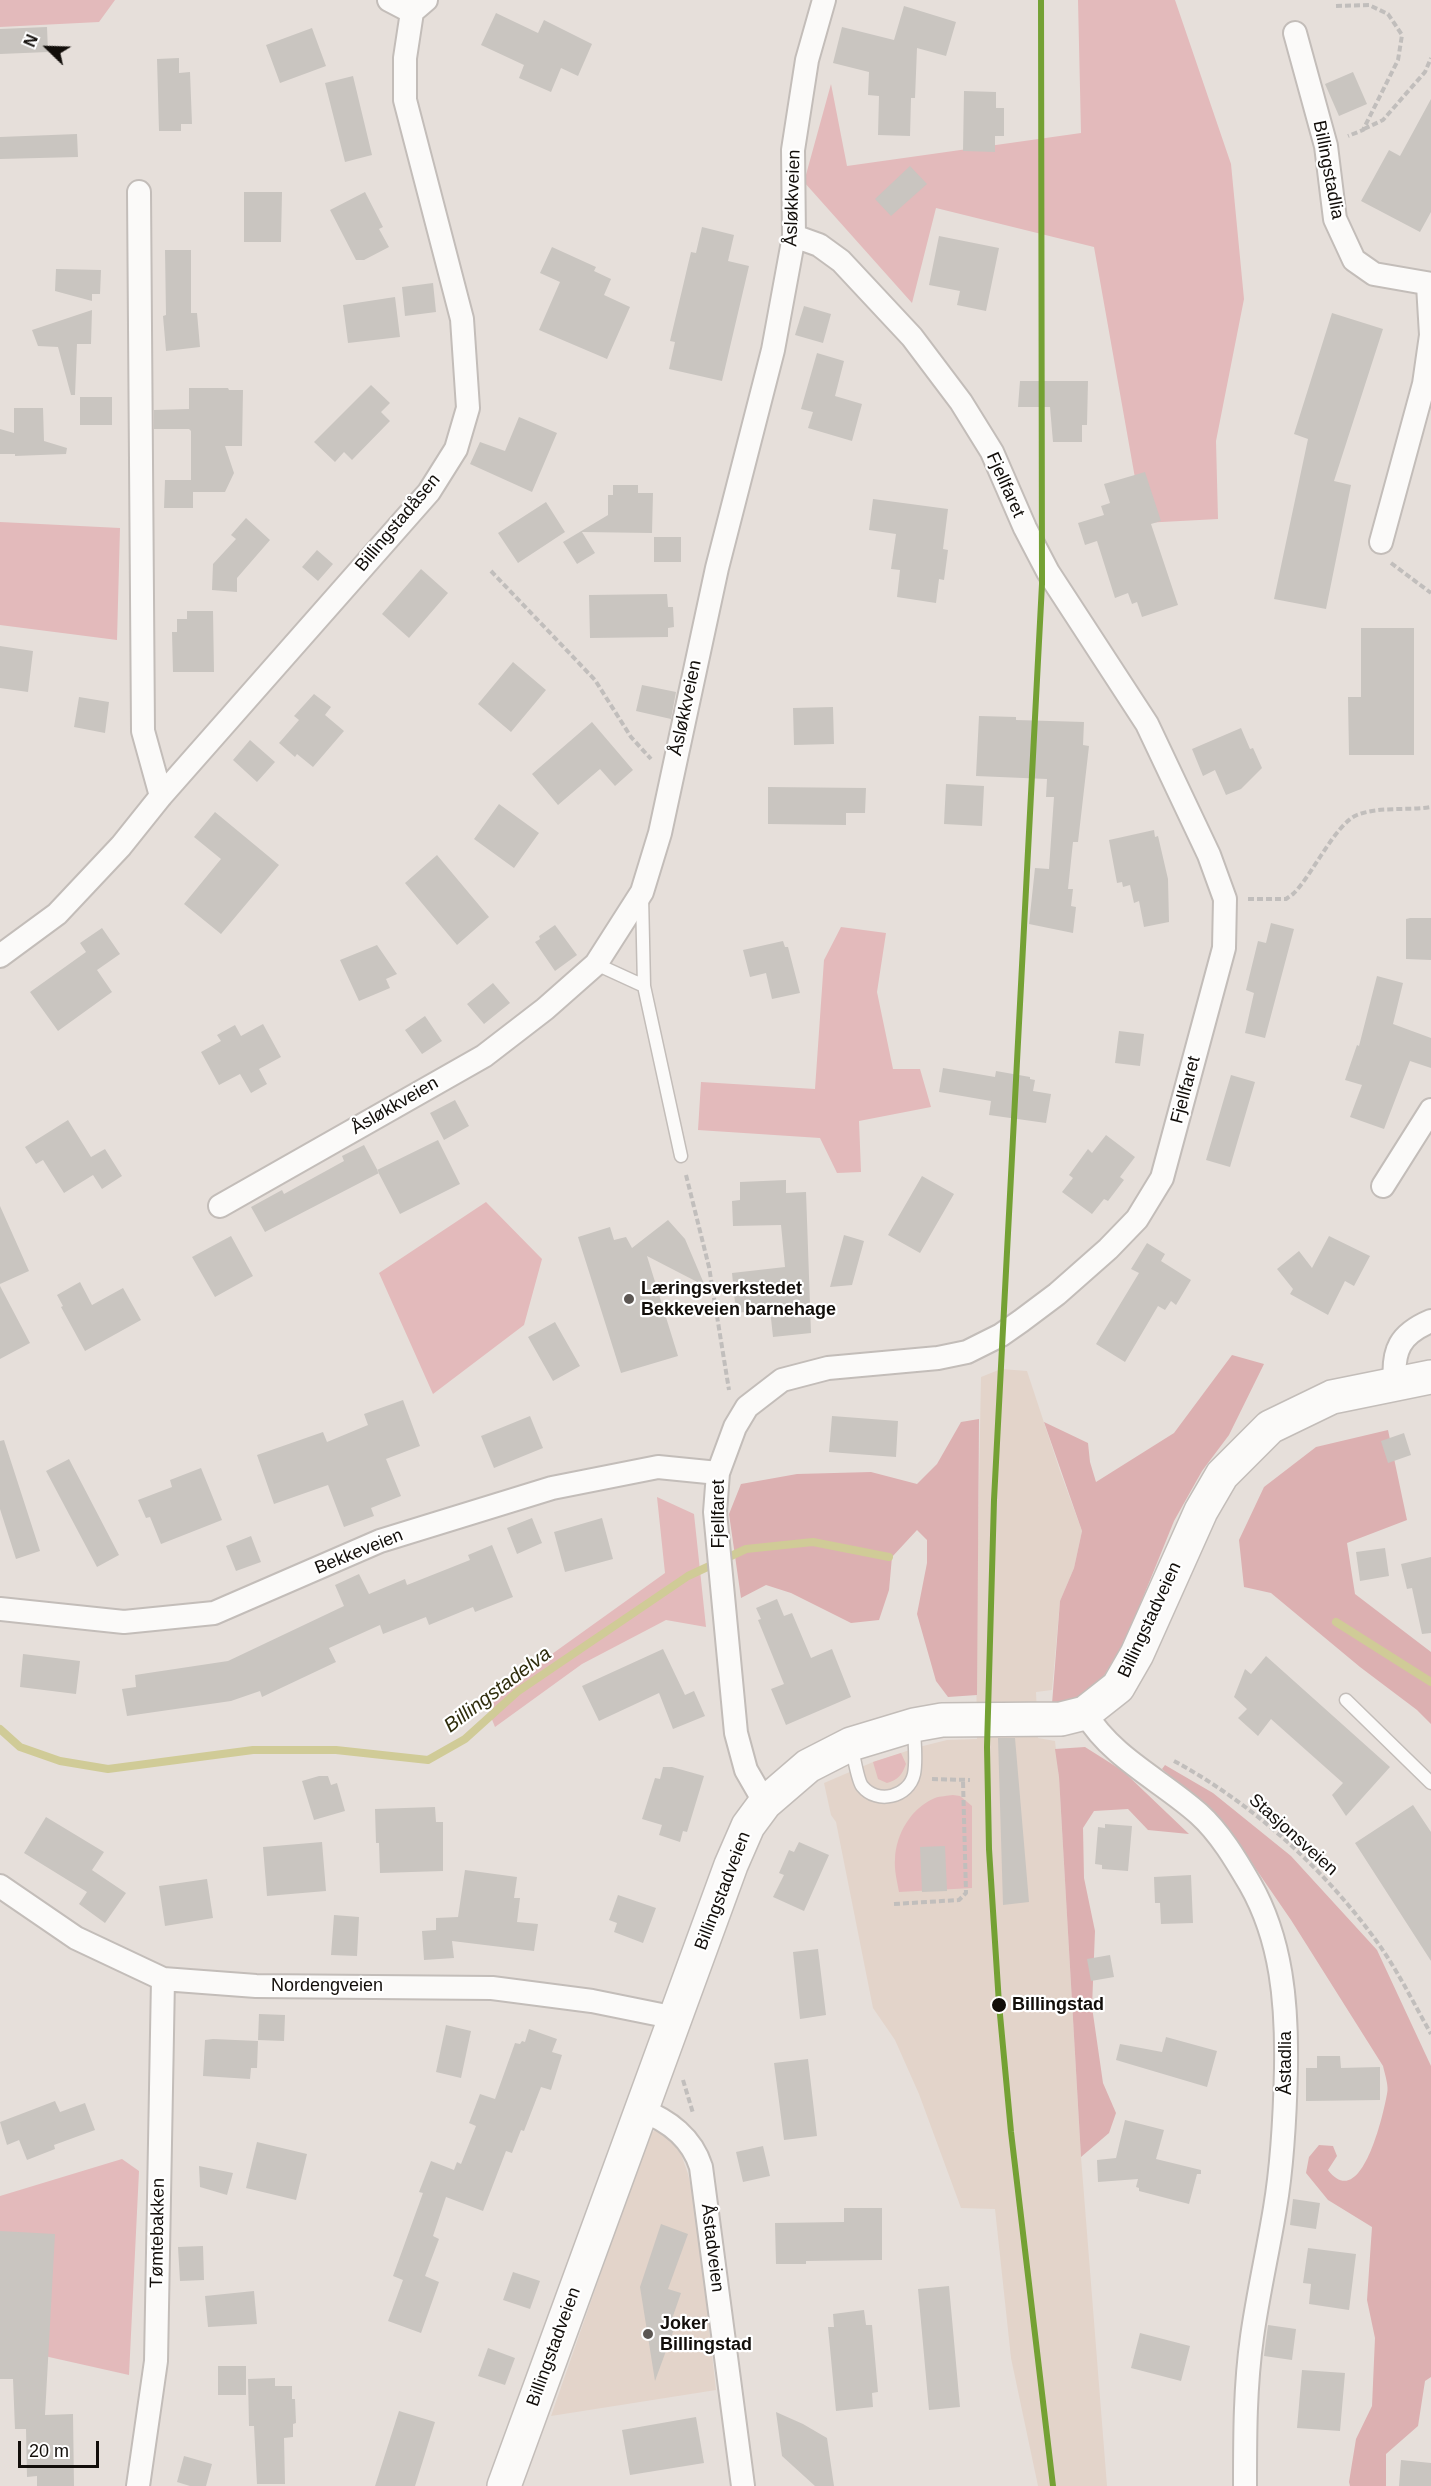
<!DOCTYPE html>
<meta charset="utf-8">
<style>
body{margin:0}
#map{position:relative;width:1431px;height:2486px;overflow:hidden;background:#e6dfda;font-family:Arial,sans-serif}
canvas{display:block}
.north{position:absolute;left:18px;top:18px;width:60px;height:60px;-webkit-text-stroke:4px #fff;paint-order:stroke;rotate:293deg;font-size:16px;font-weight:700;line-height:24px;text-align:center;color:#120e0a}
.north::after{content:'';display:block;margin:auto;width:21px;height:27px;background:#120e0a;clip-path:polygon(50% 0,100% 100%,50% 72%,0 100%)}
.scale{position:absolute;left:18px;top:2441px;width:81px;height:27px;box-sizing:border-box;border:3px solid #120e0a;border-top:0;padding-left:8px;font-size:18px;line-height:21px;white-space:nowrap;color:#120e0a;-webkit-text-stroke:4px #fff;paint-order:stroke}
</style>
<div id="map">
<canvas width="1431" height="2486"></canvas>
<div class="north">N</div>
<div class="scale">20 m</div>
</div>
<script>
const context = document.querySelector('canvas').getContext('2d');
context.lineJoin = 'round';
function fill(path, color) {
  context.fillStyle = color;
  context.fill(path, 'evenodd');
}
function stroke(path, color, width, dash) {
  context.strokeStyle = color;
  context.lineWidth = width;
  context.lineCap = dash ? 'butt' : 'round';
  context.setLineDash(dash || []);
  context.stroke(path);
}
function label(font, color, halo, rows, align = 'center') {
  context.font = font + ' Arial,sans-serif';
  context.lineWidth = 4.5;
  context.setLineDash([]);
  context.textBaseline = 'middle';
  context.strokeStyle = halo;
  context.fillStyle = color;
  for (const [text, x, y, turn = 0] of rows) {
    context.save();
    context.translate(x, y);
    context.rotate((+turn || 0) * Math.PI / 180);
    context.textAlign = isNaN(turn) ? turn : align;
    if (halo) context.strokeText(text, 0, 0);
    context.fillText(text, 0, 0);
    context.restore();
  }
}
fill(new Path2D(`
 M1001 1369 1027 1371 1060 1471 1082 1531 1074 1568 1060 1601 1052 1690 1036 1692 1038 1738 1055 1741 1059 1777 1081 2157 1107 2486H1038L1011 2358 995 2209 961 2208 919 2094 895 2040 873 2008 836 1822 831 1815 824 1783 873 1762 919 1747 947 1740 977 1739 976 1651 981 1377Z
 M654 2131H661L669 2136 681 2154 688 2174 696 2210 716 2390 551 2416 649 2135Z`), '#e3d4ca');
fill(new Path2D(`
 M0 0H115L99 22 0 27Z
 M1078 0H1175L1231 164 1244 299 1216 441 1218 519 1143 523 1094 247 936 208 912 303 804 182 831 84 847 166 1081 133Z
 M0 522 120 528 117 640 0 625Z
 M841 927 886 933 877 992 893 1069H920L931 1107 859 1121 861 1172 837 1173 820 1138 698 1130 701 1082 815 1089 824 960Z
 M486 1202 542 1259 524 1325 433 1394 379 1273Z
 M657 1497 694 1514 706 1627 666 1620 582 1664 495 1727 485 1702 665 1573Z
 M901 1753 906 1764C902 1775 898 1780 887 1783L878 1779 873 1762Z
 M953 1795 960 1796 972 1806V1888L899 1892C897 1881 894 1869 895 1859 896 1834 911 1808 935 1798 940 1796 948 1796 953 1795Z
 M122 2159 139 2171 129 2375 0 2346V2196Z`), '#e3babb');
fill(new Path2D(`
 M1232 1355 1264 1364 1229 1435 1202 1471 1174 1521 1127 1637 1101 1681 1074 1703 1052 1704 1060 1601 1074 1568 1082 1531 1044 1422 1088 1443 1090 1462 1096 1482 1174 1433Z
 M979 1419 977 1695 948 1697 936 1681 917 1614 927 1563V1540L917 1530 892 1557 889 1590 879 1620 851 1623 791 1593 766 1585 741 1598 729 1514 741 1484 797 1474 871 1472 917 1484 937 1464 961 1422Z
 M1388 1430 1407 1520 1347 1543 1355 1594 1431 1652V1724L1417 1710 1360 1667 1271 1593 1244 1587 1239 1540 1264 1487 1316 1447Z
 M1085 1747 1123 1771 1189 1834 1148 1830 1128 1809 1094 1811 1083 1828 1084 1878 1095 1931 1092 2007 1103 2083 1116 2113 1109 2133 1081 2157 1059 1777 1055 1749Z
 M1165 1765 1213 1793 1291 1856 1377 1950 1431 2066V2377L1425 2381 1418 2426 1386 2454V2486H1350L1349 2482 1356 2439 1372 2406 1375 2338 1367 2300 1372 2227 1328 2200 1306 2173 1309 2157 1319 2145 1333 2146 1337 2156 1328 2170C1361 2213 1383 2116 1387 2094 1389 2086 1385 2075 1383 2066L1291 1920 1238 1843 1207 1809 1162 1769Z`), '#dcb0b1');
stroke(new Path2D(`
 M1336 1622 1431 1682
 M0 1729 20 1747 60 1761 108 1769 253 1750H336L428 1760 465 1739 517 1692 688 1576 746 1549 813 1542 889 1557`), '#d0cb97', 8);
fill(new Path2D(`
 M904 6 956 22 946 56 917 48 915 98H911L910 136 878 135 879 96 868 95 869 72 833 63 842 27 894 40Z
 M496 13 538 33 544 20 592 44 578 76 561 68 551 92 519 78 524 65 481 45Z
 M47 27 48 52 0 54V29Z
 M312 28 326 66 280 83 266 45Z
 M179 58V73L190 72 192 124H181V131H159L157 59Z
 M1353 72 1367 104 1339 116 1325 84Z
 M353 76 372 155 345 162 325 83Z
 M964 91 996 92V108H1004V136H995V152L963 151Z
 M1431 99V212L1420 232 1361 201 1389 150 1400 156Z
 M77 134 78 157 0 159V137Z
 M910 166 927 184 891 216 875 199Z
 M244 192H282L281 242H244Z
 M365 192 383 227 379 229 389 247 364 260H356L330 210Z
 M702 227 734 235 728 261 749 266 722 381 669 369 675 342 670 341 691 252 696 253Z
 M939 236 999 248 986 311 957 305 960 291 929 285Z
 M552 247 596 267 594 271 611 279 604 295 630 307 607 359 539 330 560 282 540 273Z
 M165 250H191V313H197L200 347 166 351 163 316 166 315Z
 M56 269 101 270 100 294H92V301L55 291Z
 M433 283 436 312 405 316 402 287Z
 M395 297 400 337 348 343 343 305Z
 M804 306 831 314 823 343 795 335Z
 M92 310 91 344H77L75 395H71L58 347 38 346 32 330Z
 M1332 313 1383 329 1334 481 1351 485 1326 609 1274 599 1308 439 1294 434Z
 M817 353 844 361 835 396 862 404 852 441 808 428 813 412 801 409Z
 M1020 381H1088L1087 425H1082V442H1053L1050 407H1018Z
 M371 385 390 403 381 412 390 421 352 460 344 452 335 462 314 442Z
 M189 388H228L229 390H243L242 446H225L234 473 225 492H193V508H164L165 480H191V431L189 429H154V410L189 409Z
 M80 397H112V425H80Z
 M14 408H43L44 441 67 448 66 454 15 456V454H0V429L14 433Z
 M519 417 557 433 532 492 470 464 480 442 505 451Z
 M1145 472 1161 521 1151 524 1178 605 1142 617 1137 602 1132 604 1128 593 1115 598 1097 541 1085 545 1078 523 1104 515 1101 506 1110 503 1104 484Z
 M613 485H638V493H653L652 533 582 532 595 553 577 564 563 542 608 515V495H613Z
 M873 499 948 509 943 549 948 550 944 580 939 579 936 603 897 597 900 570 891 569 896 534 869 530Z
 M546 502 565 532 518 563 498 533Z
 M246 518 270 540 237 578V592L212 590 213 564 236 539 231 535Z
 M654 537H681V562H654Z
 M317 550 333 564 318 581 302 567Z
 M421 569 448 593 409 638 382 614Z
 M667 594 668 607H673L674 627 668 628V637L590 638 589 595Z
 M187 611H213L214 672H173L172 632H177V619H187Z
 M1361 628H1414V755H1349L1348 697H1361Z
 M0 646 33 651 28 692 0 688Z
 M513 662 546 690 511 732 478 704Z
 M642 685 676 692 671 719 636 711Z
 M314 694 331 707 325 715 344 731 313 767 297 754 295 757 279 743 299 720 294 716Z
 M79 697 109 702 105 733 74 727Z
 M833 707 834 744 794 745 793 708Z
 M979 716 1016 717V720L1084 722 1083 745 1089 746 1078 842H1073L1068 889H1073L1071 906 1076 907 1073 933 1029 924 1035 868 1049 869 1054 797H1046L1047 779 976 776Z
 M592 722 633 770 615 786 600 769 558 805 532 774Z
 M1241 728 1250 749 1253 748 1262 768 1241 789 1226 795 1215 770 1203 776 1192 749Z
 M250 740 275 762 257 782 233 760Z
 M946 784 984 786 982 826 944 824Z
 M768 787 866 788 865 813H846V825L768 824Z
 M499 804 539 833 514 868 474 839Z
 M215 812 279 865 221 934 184 904 221 859 194 837Z
 M1154 830 1155 837 1158 836 1168 879 1169 922 1144 927 1139 901 1134 903 1130 885 1123 887 1122 882 1117 883 1109 840Z
 M437 855 489 917 457 945 405 883Z
 M1410 918H1431V960L1406 959V919Z
 M1271 923 1294 929 1265 1038 1245 1033 1254 993 1246 990 1258 941 1266 943Z
 M555 925 577 955 555 971 535 942 540 939 539 936Z
 M102 928 120 954 97 970 112 992 58 1031 30 992 86 952 80 943Z
 M783 941 785 947H788L800 993 772 999 766 973 750 977 743 950Z
 M377 945 397 974 386 979 390 988 359 1001 340 960Z
 M1377 976 1403 983 1393 1024 1431 1038V1068L1410 1061 1384 1129 1350 1117 1362 1085 1345 1080 1357 1045 1359 1046Z
 M493 983 510 1003 484 1024 467 1004Z
 M425 1016 442 1041 422 1054 405 1030Z
 M263 1024 281 1057 259 1069 267 1084 251 1093 240 1074 219 1085 201 1052 221 1041 217 1035 235 1025 241 1036Z
 M1119 1031 1144 1034 1140 1066 1115 1063Z
 M943 1068 995 1077 996 1071 1030 1077V1079L1035 1080 1033 1091 1051 1094 1046 1123 989 1115 991 1101 939 1092Z
 M1231 1075 1255 1082 1230 1167 1206 1160Z
 M455 1100 469 1126 444 1140 430 1113Z
 M68 1120 91 1157 105 1149 122 1176 102 1189 93 1175 64 1193 43 1160 36 1164 25 1147Z
 M1106 1135 1135 1157 1120 1177 1124 1180 1108 1201 1104 1199 1092 1214 1062 1192 1073 1178 1069 1175 1088 1149 1092 1153Z
 M438 1140 460 1184 400 1214 377 1170Z
 M364 1145 379 1173 265 1232 251 1207 282 1190 284 1194 344 1161 342 1156Z
 M922 1176 954 1194 920 1253 888 1235Z
 M786 1180V1193L806 1192 811 1333 773 1337 770 1309 736 1313 732 1273 785 1267 781 1225 733 1226 732 1201 740 1200V1182Z
 M0 1206 29 1271 0 1284Z
 M668 1220 685 1239 705 1286 647 1256 678 1356 621 1373 578 1237 610 1227 614 1240 626 1237 632 1248Z
 M844 1235 864 1241 852 1285 830 1287Z
 M231 1236 253 1276 215 1297 192 1257Z
 M1329 1236 1370 1256 1354 1286 1345 1281 1328 1315 1290 1294 1293 1289 1277 1269 1299 1251 1312 1268Z
 M1147 1243 1165 1254 1161 1261 1191 1280 1176 1305 1171 1301 1165 1310 1158 1306 1125 1362 1096 1344 1139 1273 1131 1269Z
 M80 1282 92 1305 123 1288 141 1320 85 1351 61 1307 63 1306 57 1295Z
 M0 1286 30 1343 0 1359Z
 M555 1322 580 1366 553 1381 528 1337Z
 M403 1400 420 1446 386 1459 401 1496 371 1508 374 1516 344 1527 328 1485 274 1504 257 1455 323 1432 327 1442 368 1425 364 1414Z
 M530 1416 543 1448 494 1468 481 1436Z
 M832 1416 898 1421 896 1457 829 1452Z
 M1404 1433 1411 1455 1388 1463 1381 1441Z
 M4 1440 40 1551 16 1559 0 1509V1441Z
 M69 1459 119 1555 97 1567 46 1471Z
 M201 1468 222 1520 161 1544 150 1517 146 1518 138 1500 172 1487 170 1480Z
 M532 1518 542 1543 517 1554 507 1528Z
 M602 1518 613 1559 565 1572 554 1532Z
 M251 1536 261 1562 236 1571 226 1546Z
 M492 1545 513 1597 475 1612 473 1607 429 1625 426 1617 383 1634 380 1625 329 1648 336 1662 262 1697 260 1691 231 1701 127 1716 122 1689 136 1687 135 1675 228 1661 344 1606 335 1585 359 1574 369 1594 405 1579 407 1585 470 1560 468 1555Z
 M1385 1548 1389 1576 1360 1581 1356 1552Z
 M1431 1557V1633L1422 1634 1412 1588 1407 1589 1401 1564Z
 M777 1599 784 1616 792 1613 811 1658 832 1649 851 1697 786 1725 771 1689 784 1684 758 1620 761 1619 756 1608Z
 M663 1649 685 1695 694 1691 705 1716 673 1729 659 1693 599 1721 582 1686Z
 M23 1654 80 1661 76 1694 20 1687Z
 M1266 1656 1390 1767 1346 1816 1332 1795 1343 1783 1271 1719 1258 1736 1238 1718 1247 1709 1234 1697 1245 1669 1251 1674Z
 M998 1738H1015L1029 1902 1003 1905Z
 M663 1767H672L704 1776 687 1832 683 1831 680 1842 659 1835 662 1825 642 1819 655 1778 660 1779Z
 M319 1776H328L331 1785 337 1783 345 1811 314 1820 302 1781Z
 M1413 1805 1431 1832V1961L1355 1843Z
 M435 1807 436 1822H443V1871L380 1873 379 1843H376L375 1809Z
 M46 1817 104 1852 92 1870 126 1893 105 1923 79 1904 87 1892 24 1853Z
 M1105 1824 1132 1826 1128 1871 1102 1869V1865L1095 1864 1098 1827 1105 1828Z
 M322 1842 326 1891 267 1896 263 1847Z
 M799 1842 829 1855 804 1911 773 1897 784 1875 779 1873 789 1850 794 1852Z
 M945 1846 947 1891 922 1892 920 1847Z
 M465 1870 517 1877 514 1898H520L517 1922 538 1924 534 1951 452 1941 454 1958 424 1960 422 1931 436 1930V1918L458 1917Z
 M1191 1875 1193 1923 1161 1924 1160 1903H1155L1154 1877Z
 M207 1879 213 1918 165 1926 159 1886Z
 M618 1895 656 1908 643 1943 614 1932 617 1923 609 1920Z
 M334 1915 359 1917 357 1956 331 1955Z
 M818 1949 826 2015 800 2019 793 1952Z
 M1110 1955 1114 1977 1091 1981 1087 1959Z
 M259 2014 285 2015 284 2041 258 2040Z
 M446 2025 471 2031 461 2078 436 2072Z
 M529 2029 557 2039 552 2052 562 2055 551 2090 541 2087 524 2131 521 2130 512 2153 506 2151 483 2211 446 2197 433 2236 439 2239 425 2276 439 2282 421 2333 388 2321 403 2280 393 2276 423 2193 419 2192 431 2161 454 2170 457 2162 461 2164 476 2126 469 2123 480 2094 495 2099 515 2043 520 2044 522 2041 525 2042Z
 M1166 2037 1217 2051 1207 2087 1116 2060 1120 2044 1162 2052Z
 M213 2039 258 2041 257 2068H251L250 2079 203 2076 205 2040Z
 M1317 2056H1340L1341 2068 1380 2067V2100L1306 2101V2068H1317Z
 M808 2059 817 2136 784 2140 774 2063Z
 M55 2101 60 2112 85 2103 95 2130 54 2145 55 2149 27 2160 19 2140 7 2145 0 2122Z
 M1125 2120 1164 2130 1156 2159 1201 2170V2174H1197L1189 2204 1139 2191V2188L1136 2187 1138 2179 1098 2182 1097 2160 1116 2158Z
 M257 2142 307 2154 296 2200 246 2188Z
 M763 2146 770 2176 743 2182 736 2152Z
 M199 2166 233 2173 227 2195 200 2187Z
 M1293 2199 1320 2203 1316 2229 1290 2225Z
 M844 2208H882V2260L806 2261V2264H776L775 2223 844 2222Z
 M661 2224 688 2234 668 2289 681 2293 672 2319 677 2321 655 2381 640 2287Z
 M0 2231 55 2234 45 2415 73 2414 74 2486H37V2476L27 2477 26 2429H15L13 2379H0Z
 M203 2246 204 2280 180 2281 178 2247Z
 M1308 2248 1356 2254 1349 2310 1309 2304 1311 2284 1303 2283Z
 M513 2272 540 2281 530 2309 503 2300Z
 M949 2286 960 2407 929 2410 918 2289Z
 M254 2291 257 2324 208 2327 205 2296Z
 M864 2310 866 2325H872L878 2392 872 2393 873 2407 836 2411 828 2327H834L833 2314Z
 M1268 2325 1296 2329 1292 2360 1264 2356Z
 M1140 2333 1190 2346 1181 2381 1131 2368Z
 M488 2348 515 2358 505 2385 478 2376Z
 M218 2366H246V2395H218Z
 M1302 2370 1345 2373 1340 2431 1297 2428Z
 M275 2378V2386H292V2399H295L296 2423 293 2424V2437L284 2438 285 2484H257L254 2426H249L248 2379Z
 M399 2411 435 2422 415 2486H375Z
 M776 2412 803 2424 827 2438 834 2486H815L782 2456Z
 M696 2417 704 2463 630 2475 622 2430Z
 M184 2456 212 2464 206 2486H190L177 2482Z
 M1401 2460 1431 2463V2486H1399Z`), '#c9c5c0');
const lane = new Path2D(`
 M642 896 644 986 681 1156
 M596 964 644 986
 M1346 1700 1431 1783
 M851 1745C854 1755 857 1779 862 1786 877 1805 909 1797 914 1774 917 1759 914 1741 914 1726`);
const street = new Path2D(`
 M389 0 412 12
 M1295 33 1326 146 1335 219 1354 260 1374 274 1431 284
 M139 192 143 731 161 796
 M1381 542 1424 384 1431 335 1428 285
 M0 956 57 914 121 846 161 796 429 492 456 449 468 408 462 319 405 100V58L412 12 426 0
 M1383 1186 1431 1110
 M220 1206 484 1056 545 1009 596 964 642 892 660 833 717 568 773 350 794 236 793 150 807 60 824 0
 M1395 1383C1392 1350 1400 1334 1431 1321
 M0 1609 124 1622 214 1613 380 1541 552 1488 658 1467 718 1473
 M1085 1713C1112 1758 1161 1780 1199 1814 1220 1833 1236 1860 1250 1884 1282 1940 1287 2004 1286 2068 1285 2115 1283 2161 1275 2208 1268 2251 1258 2294 1252 2337 1245 2386 1245 2436 1245 2486
 M765 1803 746 1770 736 1733 715 1512 718 1473 735 1427 747 1407 782 1380 828 1368 938 1358 967 1352 1001 1335 1021 1321 1057 1294 1108 1249 1137 1219 1162 1178 1224 948 1225 899 1209 855 1147 724 1048 572 1025 528 992 452 961 402 912 337 841 261 819 245 794 236
 M0 1886 76 1938 163 1979 256 1986 492 1988 592 2001 676 2018
 M641 2110C668 2120 692 2138 701 2167L743 2486
 M138 2486 156 2361 163 1979`);
const secondary = new Path2D(`
 M504 2486 731 1865 748 1826 765 1803 808 1766 851 1744 914 1725 942 1720 1061 1719 1085 1713 1118 1687 1137 1654 1201 1511 1222 1475 1270 1427 1332 1397 1431 1377`);
stroke(lane, '#c3bdb9', 15);
stroke(street, '#c3bdb9', 26);
stroke(secondary, '#c3bdb9', 36);
stroke(new Path2D(`
 M1336 6 1369 5 1388 14 1402 35 1398 60 1363 130 1348 136
 M1364 129 1383 120 1425 72 1431 58
 M1391 563 1431 593
 M491 571 595 680 631 737 651 759
 M1248 899H1286L1293 894C1312 876 1335 824 1357 815 1380 806 1407 811 1431 807
 M686 1175 709 1267 729 1390
 M1174 1761C1252 1803 1323 1868 1375 1939 1397 1969 1413 2002 1431 2034
 M932 1779 970 1780
 M894 1904 959 1900 966 1893 963 1781
 M683 2080 693 2113`), '#c1bebc', 4, [6, 3]);
stroke(lane, '#fbfaf9', 12);
stroke(street, '#fbfaf9', 22);
stroke(secondary, '#fbfaf9', 33);
stroke(new Path2D(`
 M1041 0 1042 584 994 1500 987 1747 989 1849 999 2004 1011 2132 1053 2486`), '#74a134', 6);
for (const [x, y, r, color] of [
 [629,1299,6,"#5c5753"],
 [999,2005,8,"#120e0a"],
 [648,2334,6,"#5c5753"]
]) {
  const dot = new Path2D();
  dot.arc(x, y, r, 0, 2 * Math.PI);
  context.fillStyle = color;
  context.fill(dot);
  stroke(dot, '#fff', 2);
}
label('18px', '#120e0a', '#fff', [
 ["Billingstadlia",1328,170,79],
 ["Åsløkkveien",793,198,-88],
 ["Fjellfaret",1005,485,66],
 ["Billingstadåsen",398,523,-50],
 ["Åsløkkveien",686,708,-78],
 ["Fjellfaret",1186,1090,-75],
 ["Åsløkkveien",395,1106,-30],
 ["Fjellfaret",719,1514,-90],
 ["Bekkeveien",359,1552,-22],
 ["Billingstadveien",1150,1620,-65],
 ["Stasjonsveien",1293,1835,42],
 ["Billingstadveien",723,1891,-69],
 ["Nordengveien",327,1986],
 ["Åstadlia",1286,2063,-90],
 ["Tømtebakken",158,2233,-89],
 ["Åstadveien",712,2248,83],
 ["Billingstadveien",554,2347,-70]
]);
label('bold 18px', '#120e0a', '#fff', [
 ["Læringsverkstedet",641,1289],
 ["Bekkeveien barnehage",641,1310],
 ["Joker",660,2324],
 ["Billingstad",660,2345]
], 'left');
label('bold 18px', '#120e0a', '#fff', [
 ["Billingstad",1012,2005]
], 'left');
label('italic 20px', '#2f2d0d', '#fff', [
 ["Billingstadelva",498,1690,-37]
]);
</script>
